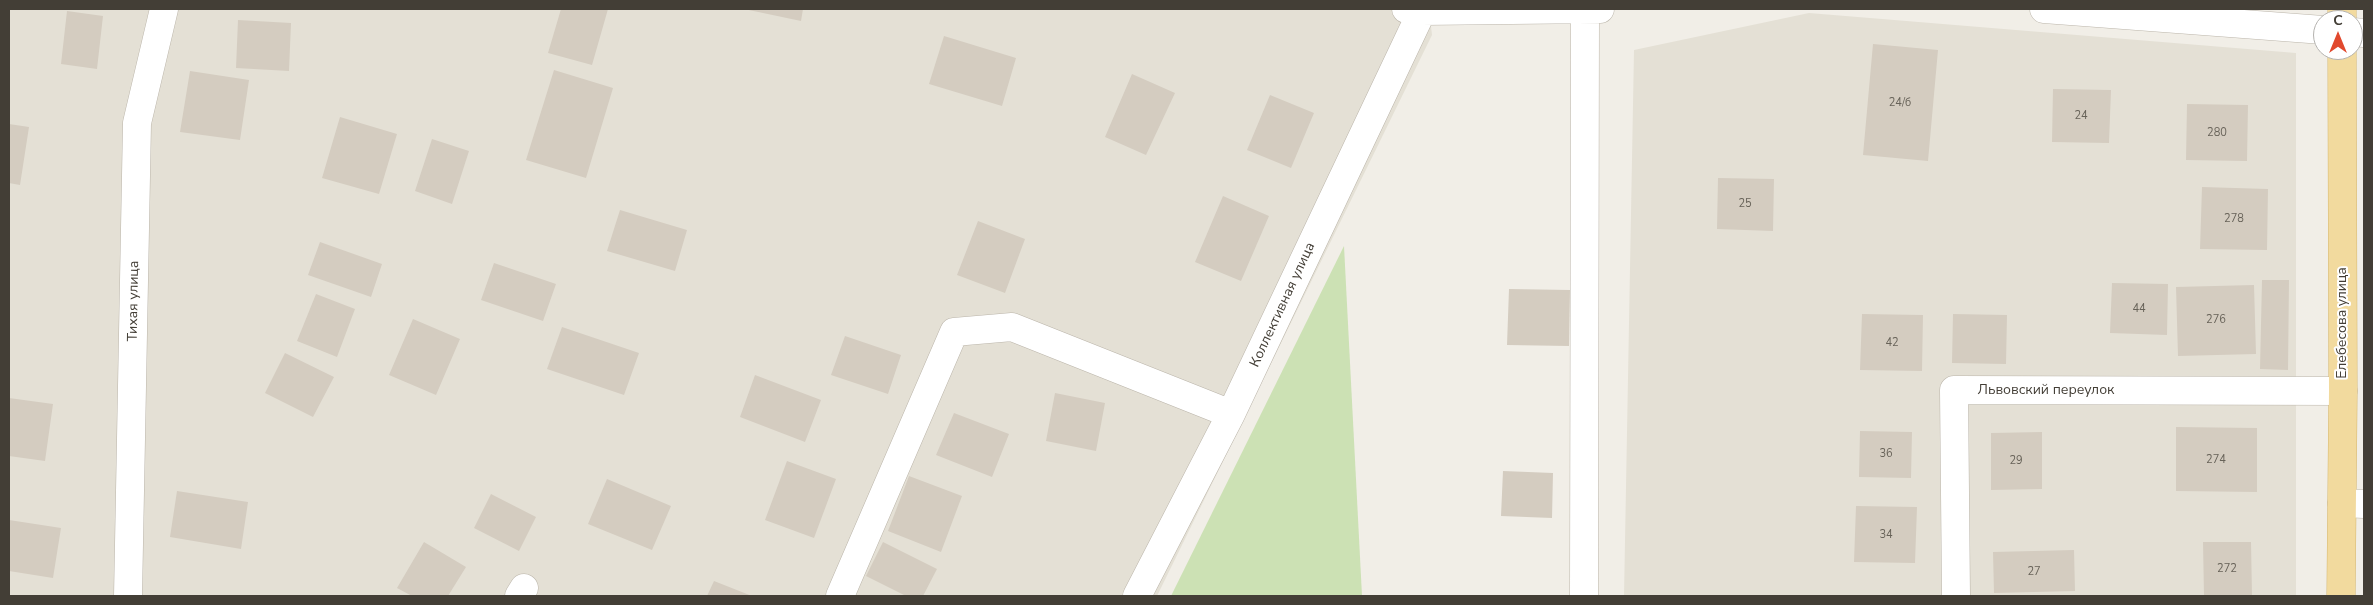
<!DOCTYPE html>
<meta charset="utf-8">
<style>
body{margin:0}
#map{position:relative;width:2373px;height:605px;overflow:hidden;background:#f1eee7;font-family:"Nunito Sans",sans-serif}
canvas{display:block}
.frame{position:absolute;inset:0;border:10px solid #433e36;pointer-events:none}
.north{position:absolute;left:2313px;top:10px;width:50px;height:50px;box-sizing:border-box;background:#fff;border:1px solid #b4b2af;border-radius:50%;rotate:0deg;font-size:14px;font-weight:700;line-height:20px;text-align:center;color:#433e36}
.north::after{content:'';display:block;margin:auto;width:18px;height:22px;background:#e1492e;clip-path:polygon(50% 0,100% 100%,50% 72%,0 100%)}
</style>
<div id="map">
<canvas width="2373" height="605"></canvas>
<div class="frame"></div>
<div class="north">С</div>
</div>
<script>
const context = document.querySelector('canvas').getContext('2d');
context.lineJoin = 'round';
function fill(path, color) {
  context.fillStyle = color;
  context.fill(path, 'evenodd');
}
function stroke(path, color, width, dash) {
  context.strokeStyle = color;
  context.lineWidth = width;
  context.lineCap = dash ? 'butt' : 'round';
  context.setLineDash(dash || []);
  context.stroke(path);
}
function label(font, color, halo, rows, align = 'center') {
  context.font = font + ' "Nunito Sans",sans-serif';
  context.lineWidth = 4;
  context.setLineDash([]);
  context.textBaseline = 'middle';
  context.strokeStyle = halo;
  context.fillStyle = color;
  for (const [text, x, y, turn = 0] of rows) {
    context.save();
    context.translate(x, y);
    context.rotate((+turn || 0) * Math.PI / 180);
    context.textAlign = isNaN(turn) ? turn : align;
    if (halo) context.strokeText(text, 0, 0);
    context.fillText(text, 0, 0);
    context.restore();
  }
}
fill(new Path2D(`
 M9 9H1429L1432 35 1157 596H9Z
 M1809 13 2296 53V596H1624L1634 50Z`), '#e4e0d5');
fill(new Path2D(`
 M1344 246 1362 596H1171Z`), '#cce1b4');
fill(new Path2D(`
 M561 9H608L592 65 548 53Z
 M744 9H803L801 21Z
 M67 11 103 16 97 69 61 64Z
 M238 20 291 23 289 71 236 68Z
 M944 36 1016 58 1002 106 929 84Z
 M1873 44 1938 50 1928 161 1863 155Z
 M554 70 613 88 586 178 526 160Z
 M190 71 249 80 240 140 180 132Z
 M1132 74 1175 93 1146 155 1105 137Z
 M2053 89 2111 90 2109 143 2052 142Z
 M1270 95 1314 113 1291 168 1247 150Z
 M2187 104 2248 105 2247 161 2186 160Z
 M340 117 397 134 379 194 322 178Z
 M9 124 29 127 20 185 9 183Z
 M432 139 469 151 452 204 415 191Z
 M1718 178 1774 179 1773 231 1717 229Z
 M2202 187 2268 189 2267 250 2200 249Z
 M1223 196 1269 216 1241 281 1195 262Z
 M620 210 687 230 675 271 607 251Z
 M978 221 1025 239 1005 293 957 275Z
 M320 242 382 264 371 297 308 275Z
 M494 263 556 284 543 321 481 300Z
 M2262 280H2289L2288 370 2260 369Z
 M2112 283 2168 284 2167 335 2110 333Z
 M2254 285 2256 354 2178 356 2176 287Z
 M1509 289 1570 290 1569 346 1507 345Z
 M316 294 355 309 337 357 297 341Z
 M1862 314 1923 315 1922 371 1860 370Z
 M1953 314 2007 315 2006 364 1952 363Z
 M413 319 460 339 436 395 389 375Z
 M562 327 639 353 624 395 547 369Z
 M845 336 901 355 888 394 831 375Z
 M285 353 334 377 313 417 265 393Z
 M755 375 821 400 805 442 740 417Z
 M1055 393 1105 403 1096 451 1046 441Z
 M9 398 53 404 45 461 9 456Z
 M954 413 1009 434 992 477 936 455Z
 M2176 427 2257 428V492L2176 491Z
 M1860 431 1912 432 1911 478 1859 477Z
 M2042 432V489L1991 490V433Z
 M787 461 836 479 814 538 765 520Z
 M1503 471 1553 473 1552 518 1501 516Z
 M909 476 962 496 941 552 888 531Z
 M607 479 671 506 652 550 588 524Z
 M177 491 248 502 241 549 170 537Z
 M491 494 536 517 519 551 474 528Z
 M1856 506 1917 507 1915 563 1854 562Z
 M9 520 61 528 53 578 9 571Z
 M424 542 466 567 448 596H412L397 588Z
 M883 542 937 569 923 596H906L866 576Z
 M2203 542H2251L2252 596H2204Z
 M2074 550 2075 591 1994 593 1993 552Z
 M714 581 752 596H707Z`), '#d4ccc0');
const street = new Path2D(`
 M1406 9 1422 11 1600 9
 M2044 9 2323 30
 M2353 32 2364 33
 M2342 503 2364 504
 M128 596 137 123 164 9
 M519 596 524 588
 M840 596 954 332 1012 327 1231 414
 M1137 596 1231 414 1422 11
 M1584 596 1585 11
 M1956 596 1954 390 2343 391`);
const primary = new Path2D(`
 M2342 9V20
 M2341 596 2343 391 2342 50`);
stroke(street, '#bbb5aa', 29);
stroke(primary, '#d5b770', 29);
stroke(street, '#fff', 28);
stroke(primary, '#f2da9e', 28);
label('11px', '#676258', null, [
 ["24/б",1900,103],
 ["24",2081,116],
 ["280",2217,133],
 ["25",1745,204],
 ["278",2234,219],
 ["44",2139,309],
 ["276",2216,320],
 ["42",1892,343],
 ["36",1886,454],
 ["274",2216,460],
 ["29",2016,461],
 ["34",1886,535],
 ["272",2227,569],
 ["27",2034,572]
]);
label('14px', '#433e36', '#fff', [
 ["Тихая улица",134,301,-89],
 ["Коллективная улица",1283,305,-65],
 ["Елебесова улица",2343,323,-90],
 ["Львовский переулок",2046,391]
]);
</script>
